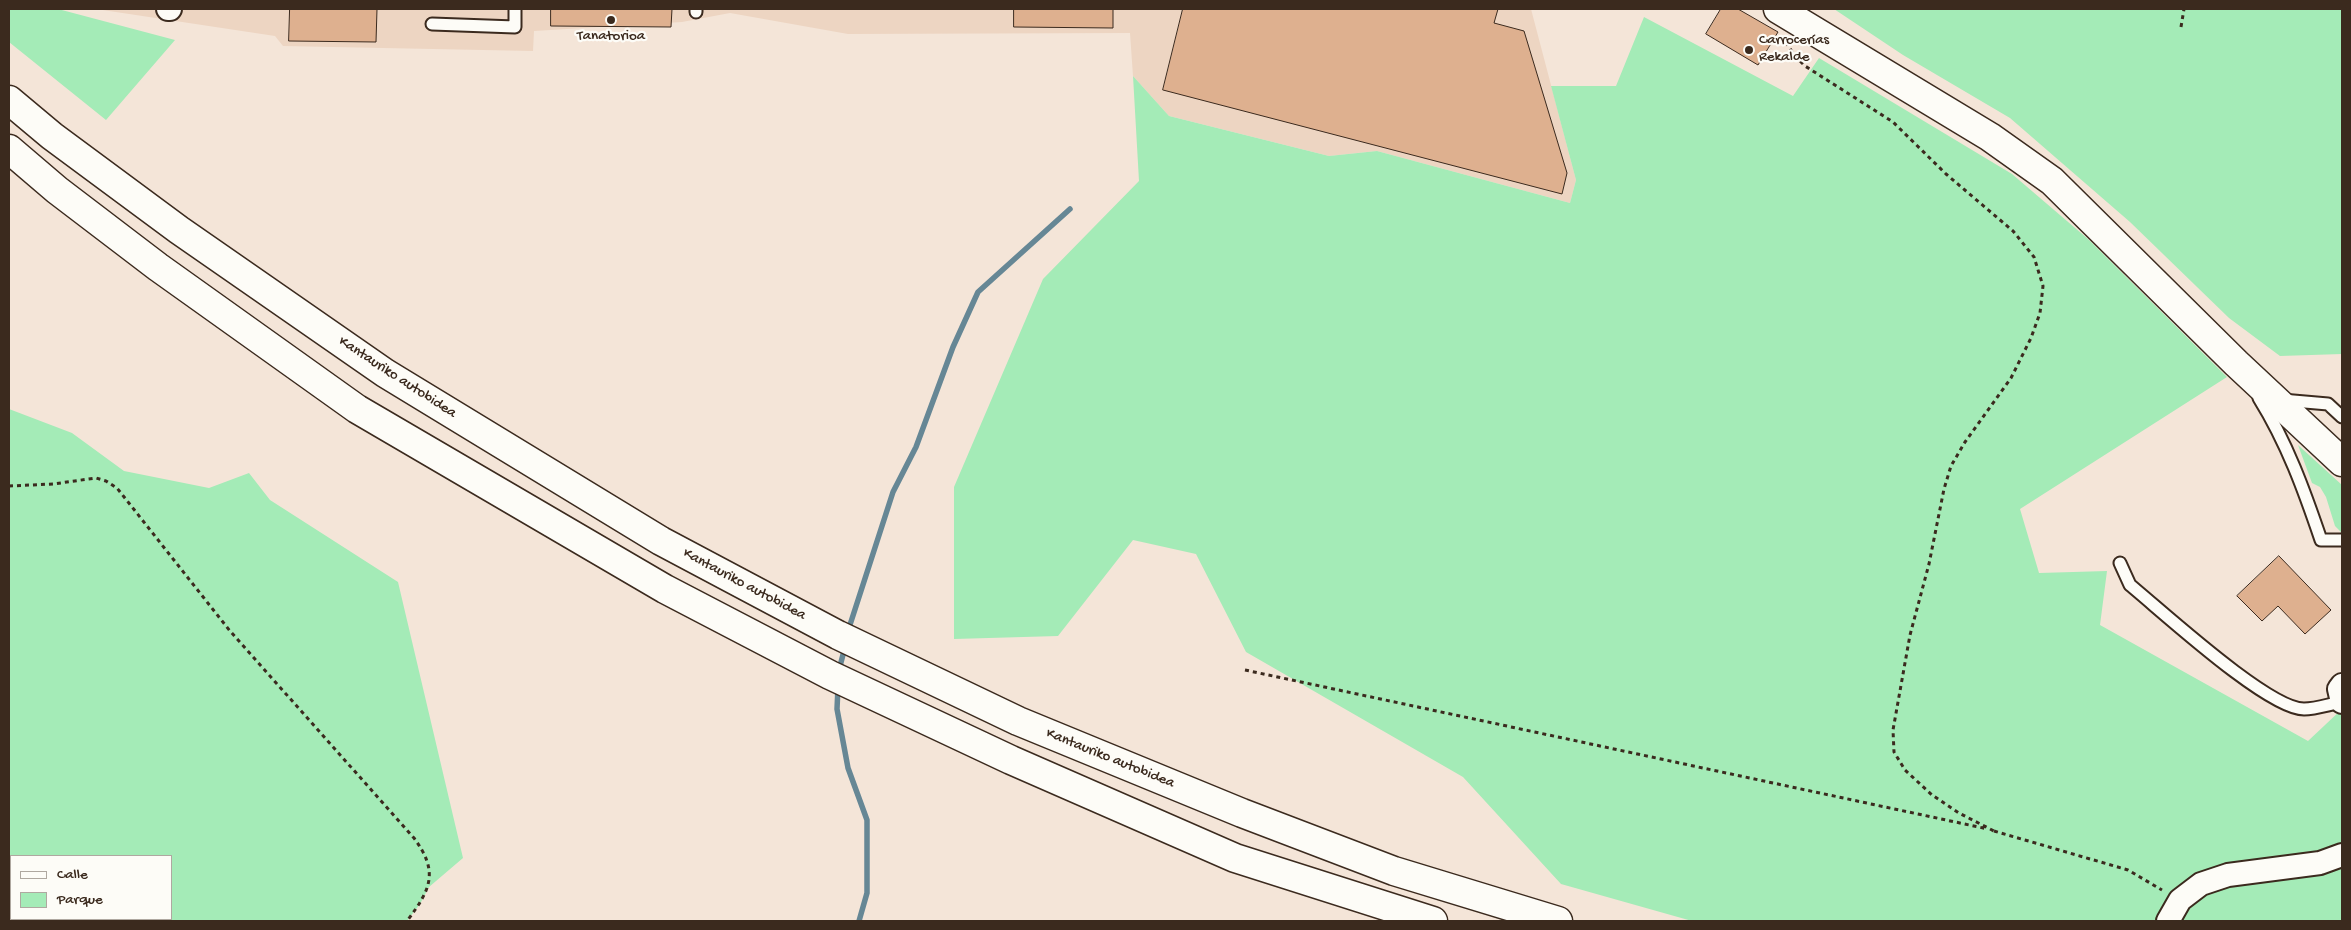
<!DOCTYPE html>
<meta charset="utf-8">
<style>
body{margin:0}
#map{position:relative;width:2351px;height:930px;overflow:hidden;background:#f4e5d8;font-family:"Gochi Hand",sans-serif}
canvas{display:block}
.frame{position:absolute;inset:0;border:10px solid #3b2a1e;pointer-events:none}
.legend{position:absolute;left:10px;top:855px;width:162px;height:65px;box-sizing:border-box;background:#fdfcf7;border:1px solid #afa8a0;margin:0;padding:6px 9px;list-style:none;font-size:15px;color:#3b2a1e}
.legend li{display:flex;align-items:center;gap:10px;height:25px}
.legend b{width:25px;border:1px solid #afa8a0}
</style>
<div id="map">
<canvas width="2351" height="930"></canvas>
<div class="frame"></div>
<ul class="legend">
<li><b style="height:6px;background:#fdfcf7"></b>Calle</li>
<li><b style="height:14px;background:#a4ebb7"></b>Parque</li>
</ul>
</div>
<script>
const context = document.querySelector('canvas').getContext('2d');
context.lineJoin = 'round';
function fill(path, color) {
  context.fillStyle = color;
  context.fill(path, 'evenodd');
}
function stroke(path, color, width, dash) {
  context.strokeStyle = color;
  context.lineWidth = width;
  context.lineCap = dash ? 'butt' : 'round';
  context.setLineDash(dash || []);
  context.stroke(path);
}
function label(font, color, halo, rows, align = 'center') {
  context.font = font + ' "Gochi Hand",sans-serif';
  context.lineWidth = 4.5;
  context.setLineDash([]);
  context.textBaseline = 'middle';
  context.strokeStyle = halo;
  context.fillStyle = color;
  for (const [text, x, y, turn = 0] of rows) {
    context.save();
    context.translate(x, y);
    context.rotate((+turn || 0) * Math.PI / 180);
    context.textAlign = isNaN(turn) ? turn : align;
    if (halo) context.strokeText(text, 0, 0);
    context.fillText(text, 0, 0);
    context.restore();
  }
}
fill(new Path2D(`
 M96 9H1531L1576 180 1570 203 1377 151 1329 156 1169 116 1133 76 1130 33 848 34 730 13 682 22 534 31 533 51 283 46 275 36Z`), '#edd5c2');
fill(new Path2D(`
 M9 9H58L175 40 106 120 9 42Z
 M1834 9H2342V354L2280 356 2229 318 2130 222 2010 118 1903 55Z
 M1644 17 1793 96 1819 58 2012 174 2088 239 2227 377 2020 509 2039 573 2107 571 2100 625 2308 741 2342 709V921H1692L1561 884 1463 777 1246 652 1196 554 1133 540 1058 636 954 639V487L1043 279 1139 181 1133 76 1169 116 1329 156 1377 151 1570 203 1576 180 1551 86H1616Z
 M9 409 72 433 124 471 209 488 249 473 270 500 398 582 463 858 429 887 420 904 407 921H9ZM171 856V919H11V856Z
 M2298 445 2342 485V533L2335 526 2326 497 2320 487 2312 483Z`), '#a4ebb7');
stroke(new Path2D(`
 M848 631 893 492 916 447 953 347 978 292 1070 209
 M839 670 845 647
 M838 687 837 709 848 768 867 820V893L859 921`), '#668795', 5.5);
const building = new Path2D(`
 M290 9H377L376 42 289 41Z
 M551 9H672L671 27 551 26Z
 M1014 9H1113V28L1014 27Z
 M1183 9H1498L1494 23 1524 31 1567 173 1562 194 1163 90Z
 M1721 9H1738L1778 32 1758 65 1706 34Z
 M2279 556 2331 610 2305 634 2278 606 2262 621 2237 596Z`);
fill(building, '#deb08f');
stroke(building, '#3b2a1e', 1);
const lane = new Path2D(`
 M696 9V12
 M432 24 515 27V9
 M2259 398C2287 443 2304 490 2321 540H2342
 M2282 400 2328 404 2342 417
 M2120 563 2130 585C2162 611 2268 709 2304 709 2316 709 2330 704 2342 702`);
const street = new Path2D(`
 M168 9H170
 M2342 685 2339 689 2342 702
 M2168 921 2180 900 2201 884 2228 875 2320 863 2342 855`);
const secondary = new Path2D(`
 M1778 9 1990 137 2052 181 2236 363 2342 462`);
const highway = new Path2D(`
 M9 100 52 136 179 230 385 373 661 541 838 635 1018 721 1242 813 1394 871 1558 921
 M9 149 57 190 158 267 357 409 665 589 830 675 1011 760 1235 858 1433 921`);
stroke(lane, '#3b2a1e', 15);
stroke(street, '#3b2a1e', 26);
stroke(secondary, '#3b2a1e', 31);
stroke(highway, '#3b2a1e', 31);
stroke(new Path2D(`
 M2181 27 2184 9
 M1786 42 1794 55 1805 66 1893 122 1946 174 2013 231 2034 257 2043 286 2040 313 2031 338 2011 378 1965 442 1951 466 1944 489 1929 564 1910 635 1893 730 1894 752 1905 770 1932 795 1959 813 1994 831
 M9 486 53 484 96 478 106 481 117 488 230 631 414 838C439 872 431 889 407 921
 M1245 670 1988 829
 M1994 831 2128 870 2162 890`), '#3b2a1e', 3, [4, 4]);
stroke(lane, '#fdfcf7', 11);
stroke(street, '#fdfcf7', 22);
stroke(secondary, '#fdfcf7', 28);
stroke(highway, '#fdfcf7', 28);
for (const [x, y, r, color] of [
 [611,20,5,"#3b2a1e"],
 [1749,50,5,"#3b2a1e"]
]) {
  const dot = new Path2D();
  dot.arc(x, y, r, 0, 2 * Math.PI);
  context.fillStyle = color;
  context.fill(dot);
  stroke(dot, '#fdfcf7', 2);
}
label('15px', '#3b2a1e', '#fdfcf7', [
 ["Tanatorioa",611,37],
 ["Carrocerías",1759,41,"left"],
 ["Rekalde",1759,58,"left"]
]);
label('15px', '#3b2a1e', '#fdfcf7', [
 ["Kantauriko autobidea",397,378,33],
 ["Kantauriko autobidea",744,585,28],
 ["Kantauriko autobidea",1110,759,22]
]);
</script>
